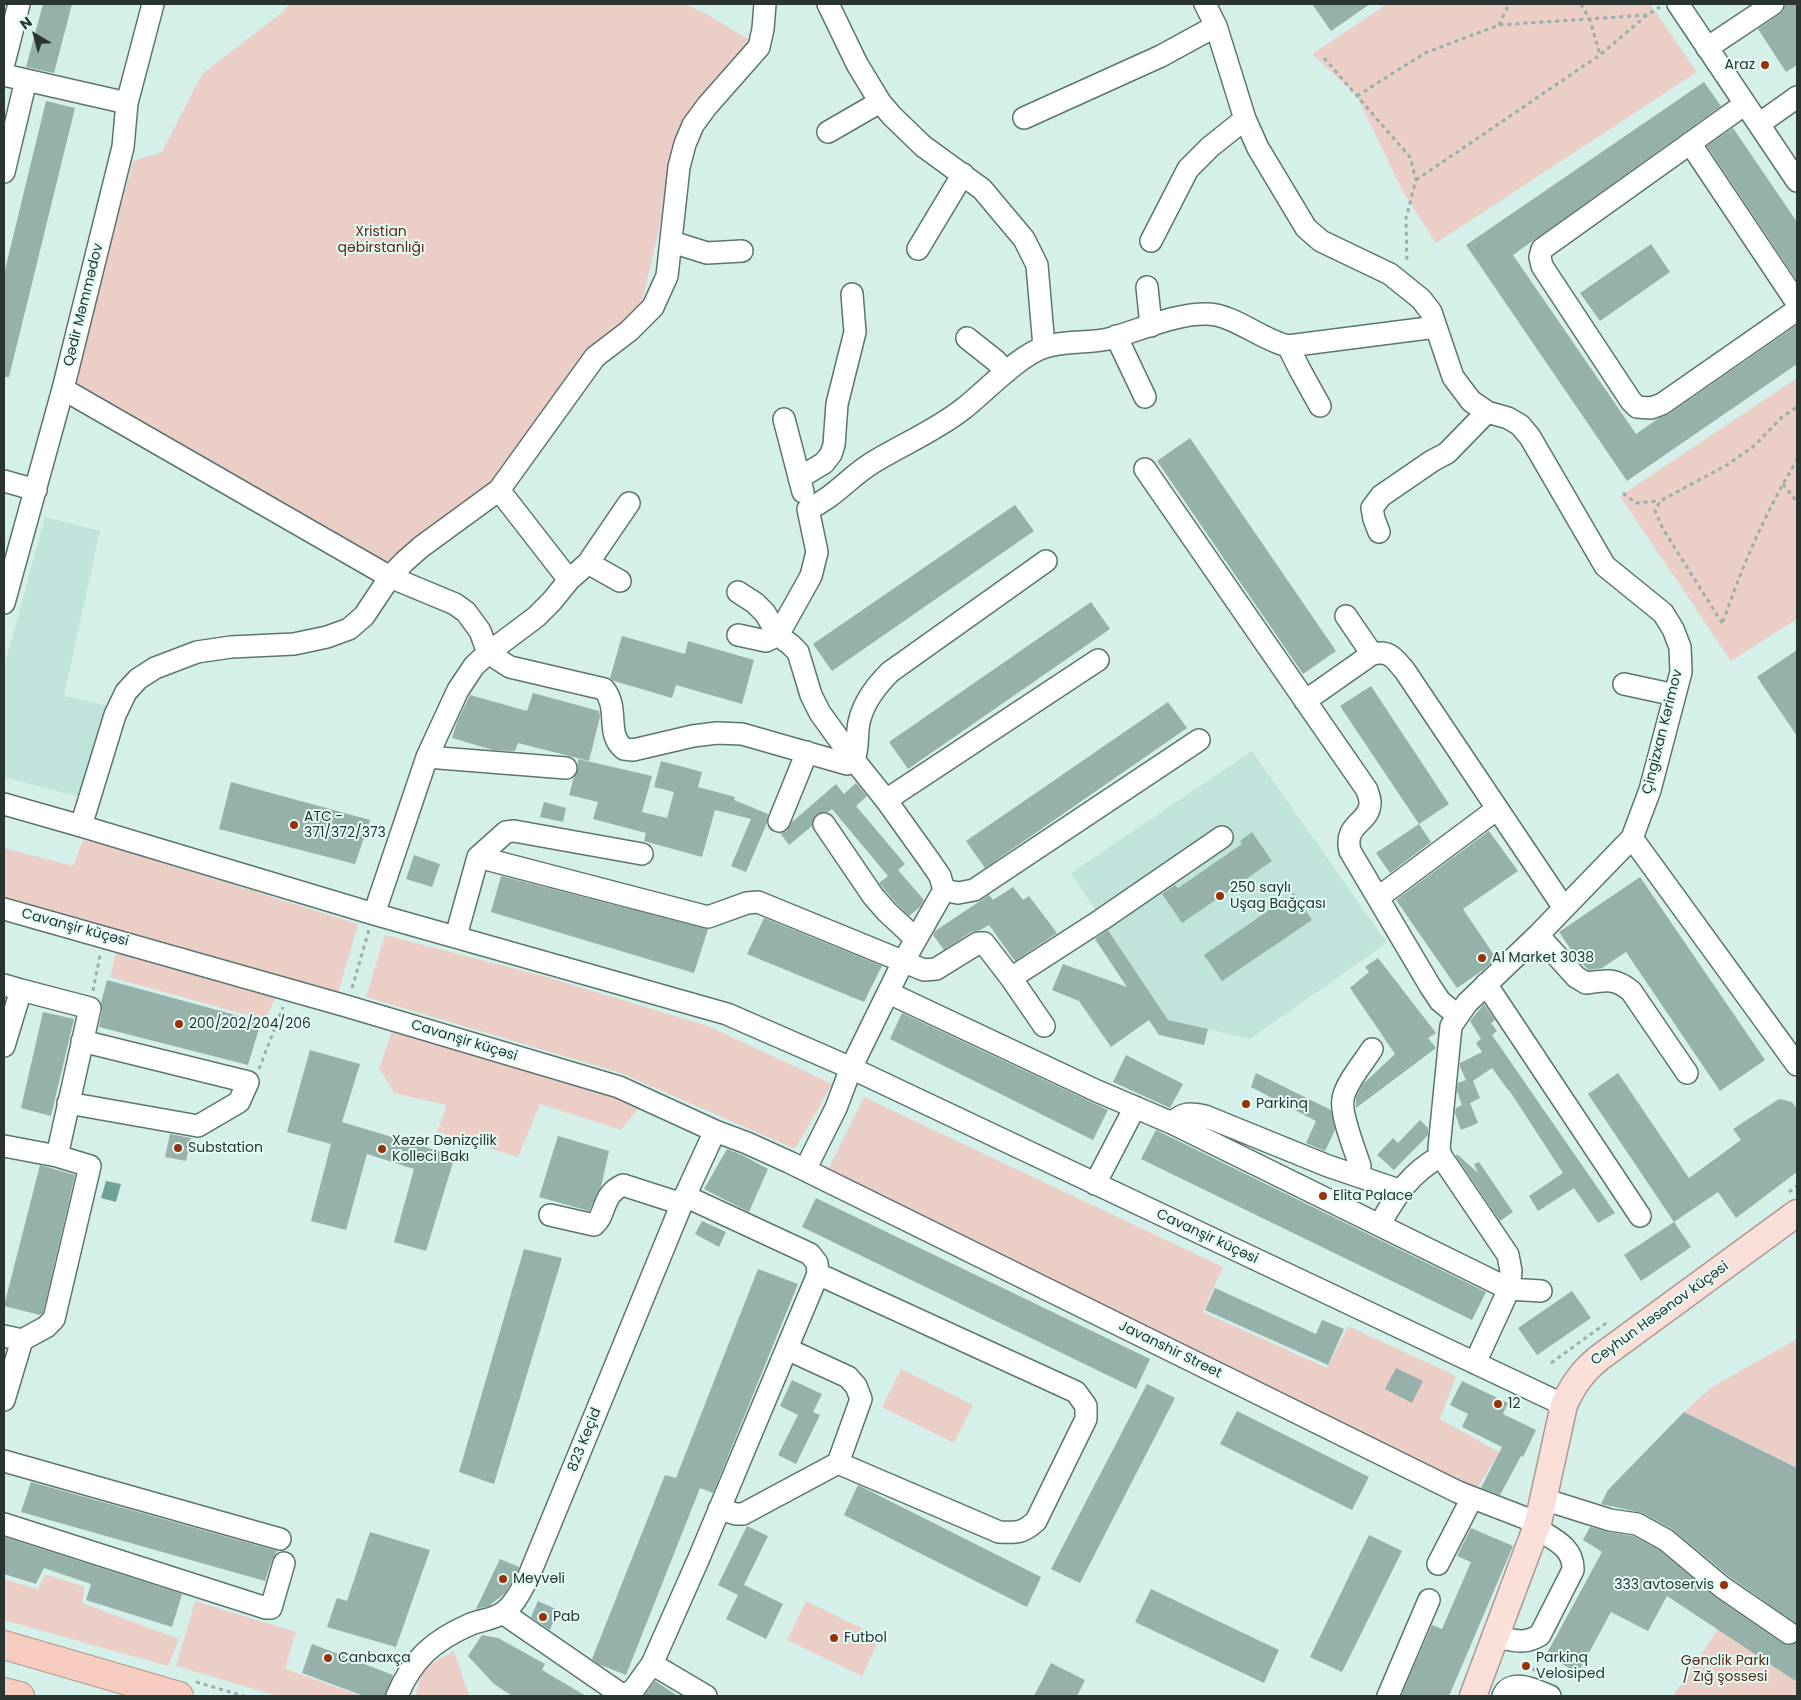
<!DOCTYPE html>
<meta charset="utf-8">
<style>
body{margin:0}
#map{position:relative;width:1801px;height:1700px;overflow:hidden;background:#d4f0e9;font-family:Poppins,sans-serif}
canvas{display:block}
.frame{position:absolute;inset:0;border:5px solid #2a3532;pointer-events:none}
.north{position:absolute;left:10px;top:10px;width:50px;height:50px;-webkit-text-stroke:4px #e1fdf6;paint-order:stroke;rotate:323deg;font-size:14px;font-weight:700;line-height:20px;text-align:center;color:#2a3532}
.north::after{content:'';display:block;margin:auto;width:18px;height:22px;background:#2a3532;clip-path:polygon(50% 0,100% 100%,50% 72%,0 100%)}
</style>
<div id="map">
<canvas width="1801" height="1700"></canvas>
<div class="frame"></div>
<div class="north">N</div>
</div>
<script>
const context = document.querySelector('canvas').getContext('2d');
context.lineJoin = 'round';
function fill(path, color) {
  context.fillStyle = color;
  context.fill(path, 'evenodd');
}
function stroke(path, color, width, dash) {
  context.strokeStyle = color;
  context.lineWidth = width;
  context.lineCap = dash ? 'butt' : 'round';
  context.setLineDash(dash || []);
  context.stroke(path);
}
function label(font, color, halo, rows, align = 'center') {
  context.font = font + ' Poppins,sans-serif';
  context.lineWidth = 4;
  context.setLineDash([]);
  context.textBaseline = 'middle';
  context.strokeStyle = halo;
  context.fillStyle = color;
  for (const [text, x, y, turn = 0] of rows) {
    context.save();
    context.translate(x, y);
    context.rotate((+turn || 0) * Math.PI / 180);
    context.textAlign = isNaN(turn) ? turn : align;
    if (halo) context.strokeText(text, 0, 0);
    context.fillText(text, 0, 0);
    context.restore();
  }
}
fill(new Path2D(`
 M45 517 100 531 64 696 106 705 79 797 4 777V668Z
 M1252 751 1387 943 1250 1039 1168 1020 1071 873Z`), '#c0e4dc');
fill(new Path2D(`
 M289 4H684L707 14 754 43 691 110 676 155 641 307 496 480 385 564 74 384 133 161 162 152 202 74 284 11Z
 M1387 4H1650L1697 72 1436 243 1402 190 1357 96 1312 54Z
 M1797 378V619L1731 661 1620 496Z
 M84 838 358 924 338 993 4 902V848L73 866Z
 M385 935 543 976 708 1026 832 1084 795 1149 621 1073 366 997Z
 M117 948 278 992 265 1020 110 977Z
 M393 1028 563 1079 641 1105 621 1130 540 1104 518 1157 437 1132 447 1105 394 1093 379 1068Z
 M864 1097 1223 1267 1203 1312 1327 1368 1348 1326 1456 1376 1440 1419 1499 1452 1477 1489 825 1176Z
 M1797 1339V1468L1684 1412 1712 1387Z
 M901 1369 973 1405 954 1443 882 1407Z
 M45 1574 85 1587 82 1603 179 1639 168 1666 4 1620V1579L38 1589Z
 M195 1601 296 1632 285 1669 361 1696H278L176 1666Z
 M806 1601 880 1637 862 1676 787 1640Z
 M1718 1629 1797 1682V1696H1673Z
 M454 1651 469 1696H416L422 1669Z`), '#ebcec5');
fill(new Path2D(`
 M106 1181 121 1184 116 1202 101 1198Z`), '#6fa296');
fill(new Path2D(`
 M43 4H72L54 73 26 67Z
 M1312 4H1370L1331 31Z
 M1785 4H1797V65L1786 72 1758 29 1780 14 1784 10Z
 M1704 82 1721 106 1513 255 1636 434 1659 418 1669 414 1797 325V364L1627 481 1466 245Z
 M46 101 75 108 9 377H4V274Z
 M1733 128 1797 222V281L1707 146Z
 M1651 244 1670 272 1600 321 1580 293Z
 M1190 438 1336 651 1303 674 1157 461Z
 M1015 505 1034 531 832 671 813 644Z
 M1091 602 1110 629 908 769 889 742Z
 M622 636 685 654 688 641 754 660 742 704 676 685 672 698 614 681 610 678Z
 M1797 650V736L1757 677Z
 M1371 686 1449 804 1419 824 1340 706Z
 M533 693 599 711 600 717 589 761 518 743 515 751 493 750 452 738 457 722 470 695 527 711Z
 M1168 702 1187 728 985 868 966 841Z
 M578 759 652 776 642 812 667 818 674 792 654 787 661 761 702 772 698 787 735 797 734 800 768 814 767 823 746 872 731 866 751 819 715 810 702 857 644 841 646 833 593 819 598 802 569 795 574 777 578 769Z
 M231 782 370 820 355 864 219 829Z
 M856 783 867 796 856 806 905 864 898 870 924 900 920 907 909 916 896 903 879 883 888 876 832 809 828 812H823L817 814 813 819 812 826 789 845 780 833 787 831 792 822 836 784 844 794Z
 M544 802 566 808 563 822 540 817Z
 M1419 824 1431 842 1390 873 1376 853Z
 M1489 831 1518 871 1463 909 1496 958 1483 970 1457 988 1396 900Z
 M1252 832 1272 861 1182 923 1162 894 1175 885 1178 888 1242 844 1240 841Z
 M414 855 440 864 432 887 406 879Z
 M501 876 708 929 694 973 491 912Z
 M1640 877 1765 1060 1720 1091 1626 952 1602 968 1589 970 1578 960 1559 932Z
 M1013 887 1023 900 1029 896 1057 933 1015 961 989 925 980 930 971 932 944 950 933 935 935 931 989 895 993 900Z
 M1294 893 1312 920 1222 981 1204 955Z
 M764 918 882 966 864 1002 747 954Z
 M1108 930 1168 1020 1208 1029 1204 1045 1159 1035 1149 1020 1111 1047 1079 1001 1052 990 1063 964 1127 987 1095 939Z
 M1378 958 1436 1033 1428 1038 1436 1048 1356 1108V1097L1363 1084 1395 1054 1350 988 1369 972 1365 967Z
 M107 980 261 1022 248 1065 99 1027 102 1011 101 1003Z
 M1484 1004 1495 1020 1491 1023 1497 1031 1492 1035 1615 1213 1598 1223 1574 1188 1538 1211 1529 1196 1563 1173 1509 1090H1508L1492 1068 1473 1081 1480 1098 1470 1103 1478 1123 1461 1130 1455 1113 1456 1108 1462 1105 1457 1091 1458 1083 1466 1080 1460 1067V1063L1482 1052 1476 1043 1481 1039 1470 1021Z
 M43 1012 74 1019 51 1116 21 1108Z
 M902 1013 1108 1110 1093 1140 890 1039Z
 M310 1050 360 1064 342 1122 455 1156 426 1251 394 1242 414 1169 367 1154 346 1230 311 1221 331 1144 287 1132Z
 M1126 1055 1183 1084 1170 1108 1113 1082Z
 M1256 1073 1331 1110 1335 1130 1325 1151 1306 1143 1316 1121 1251 1087Z
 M1618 1073 1689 1178 1741 1140 1733 1129 1779 1099 1792 1102 1797 1109V1172L1736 1218 1718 1192 1674 1222 1588 1094Z
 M1420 1120 1428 1128V1135L1394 1170 1377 1155 1393 1138 1398 1143Z
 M1156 1130 1486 1292 1472 1320 1141 1159Z
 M170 1134 191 1138 186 1161 165 1157Z
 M558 1136 609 1151 601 1187 589 1211 539 1197Z
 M727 1149 744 1156 768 1169 749 1212 704 1189Z
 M1457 1154 1478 1173 1474 1164 1479 1162 1513 1212 1500 1221 1456 1156Z
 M40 1165 75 1175 43 1313 40 1315 4 1306Z
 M816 1198 1150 1359 1136 1389 802 1227Z
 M702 1221 726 1232 719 1247 695 1234Z
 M1674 1222 1691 1247 1641 1281 1624 1255Z
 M524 1249 562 1258 494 1484 459 1472Z
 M758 1269 798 1284 713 1493 700 1488 626 1675 598 1664 592 1659 665 1475 676 1478Z
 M1215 1288 1316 1334 1322 1320 1344 1329 1328 1365 1205 1310Z
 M1572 1291 1591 1318 1537 1355 1518 1328Z
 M1396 1368 1423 1381 1412 1403 1385 1389Z
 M792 1380 822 1394 813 1412 820 1415 796 1464 778 1455 798 1415 780 1406Z
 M1462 1381 1508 1403 1503 1414 1536 1430 1523 1457 1521 1456 1500 1495 1481 1488 1502 1447 1462 1427 1468 1414 1450 1405Z
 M1147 1384 1175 1398 1080 1583 1051 1569Z
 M1237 1411 1369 1477 1352 1510 1220 1444Z
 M1684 1412 1797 1468V1624L1730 1577 1672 1529 1643 1513 1601 1504 1608 1490Z
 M31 1482 277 1551 272 1560 265 1581 21 1512Z
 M858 1485 1041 1577 1027 1607 844 1515Z
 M747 1526 768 1536 744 1585 783 1604 766 1639 726 1619 738 1595 718 1585Z
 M1590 1527 1608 1532 1633 1536 1659 1550 1715 1597 1782 1643 1789 1645 1797 1642V1682L1667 1596 1648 1631 1611 1612 1578 1673 1546 1655 1602 1552 1583 1540Z
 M1471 1528 1513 1546 1449 1696H1401L1432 1625 1442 1629 1471 1562 1457 1556Z
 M370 1532 430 1550 396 1647 327 1627 337 1598 347 1601Z
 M1369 1535 1402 1551 1342 1672 1310 1657Z
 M4 1537 182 1594 172 1627 86 1600 91 1584 44 1568 36 1584 4 1574Z
 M500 1559 519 1567 517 1573 505 1593 489 1606 476 1609Z
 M1151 1589 1279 1650 1264 1683 1135 1622Z
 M538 1601 558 1610 550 1630 531 1617Z
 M482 1635 498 1638 545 1664 542 1670 586 1696H512L494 1684 468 1656Z
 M312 1644 393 1675 385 1696H364L302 1673Z
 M1051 1663 1085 1680 1077 1696H1034Z
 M655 1681 678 1696H644Z`), '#96b0aa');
const minor = new Path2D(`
 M828 4 857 64 880 102 892 116 923 146 982 189 1024 239 1037 265 1044 347
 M1205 4 1216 26 1245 119 1258 148 1306 228 1321 241 1390 274 1421 299 1431 312 1453 377 1471 401 1487 412 1508 418 1520 425 1530 437 1605 566 1663 613 1673 629 1680 647 1681 672 1650 790 1632 838 1538 935 1467 1003 1451 1026 1439 1148 1441 1156 1508 1255 1511 1271 1509 1289 1475 1363
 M1678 4 1797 181
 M1707 48 1773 4
 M4 63 19 4
 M4 75 127 103
 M1745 104 1542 249 1540 257 1542 266 1631 401 1637 407 1651 408 1662 404 1797 310
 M1024 118 1161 56 1216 26
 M1759 124 1797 97
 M828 132 880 102
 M1690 143 1797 303
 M4 172 26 80
 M1151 241 1188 169 1210 147 1245 119
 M672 242 707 253 742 251
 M918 249 963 174
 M1147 287 1151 326
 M1116 336 1145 397
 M967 338 996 361 1006 372
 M1288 346 1300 370 1320 406
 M63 389 390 577 455 604 466 612 480 631 488 653 510 667 604 689C620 709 605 734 624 749L633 750 693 736 717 733 742 734 847 764 854 760C858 749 857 740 858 729 860 707 875 687 890 672L1046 561
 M784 419 803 492
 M1145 469 1367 790C1368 794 1370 798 1370 802 1371 823 1343 823 1350 851L1430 986 1440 1001 1457 1015
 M799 478 824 463 831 454 834 445 837 404 855 332 852 294
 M4 481 36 490
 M499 490 569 580
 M1379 532 1374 519 1372 508 1381 496 1432 461 1447 453 1487 412
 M588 563 629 503
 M738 592 755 603 765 613 778 635 791 645 798 652 811 695 820 713 854 760 886 800 929 860 940 876 944 890
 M4 603 63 389 123 147 127 103 153 4
 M1346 616 1372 654
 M738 635 766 641 778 635 811 576 817 552 808 509C835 497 848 478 872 463 903 444 935 431 963 409 985 392 1019 355 1045 347 1066 340 1091 344 1112 338 1142 329 1177 313 1208 314 1234 315 1262 340 1288 346L1436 327
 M1624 684 1675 695
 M1305 701 1372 654C1390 650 1394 658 1405 671L1564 908
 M427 757 566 768
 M886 800 1098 660
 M4 804 81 826 374 914 727 1014 851 1068 1564 1405
 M779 821 807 752
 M824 824 873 896 887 912 916 939
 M81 826 115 715 126 692 138 679 155 668 197 652 231 647 294 644 327 637 349 629 364 616 390 577 404 562 421 547 499 490 595 357 629 331 653 307 667 276 679 167 685 144 693 125 707 106 759 47 763 29 765 4
 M1632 838 1797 1065
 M478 857 708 917 747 903 758 902 924 970 936 969 978 943H984L1011 978 1044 1026
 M1379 897 1497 809
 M4 909 346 1006 619 1087 715 1131 747 1143 789 1162 1458 1492 1538 1523
 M374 914 427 757 458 690 474 666 488 653 536 617 552 601 569 580 588 563 620 581
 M1538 935 1576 977 1586 983C1607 980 1615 978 1631 991L1687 1073
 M456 936 478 857 506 832 514 831 642 854
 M1011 978 1101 920 1222 837
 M1486 984 1640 1216
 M4 985 21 990 4 1046
 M889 993 1097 1091 1172 1123 1509 1289 1541 1291
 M68 1103 198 1126 239 1102 248 1082 82 1041
 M1172 1123C1183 1112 1190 1113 1205 1116L1328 1166 1399 1190
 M4 1146 57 1156 90 1008 21 990
 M805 1170 836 1108 851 1068 903 962 944 890 958 893 974 890 1199 740
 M1359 1176 1360 1166C1355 1150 1340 1114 1343 1099 1345 1084 1364 1062 1372 1049
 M1095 1184 1135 1107
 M550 1215 594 1225C607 1214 601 1195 623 1185L682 1204
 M1380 1224C1397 1194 1410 1173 1441 1156
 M818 1274 1076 1392 1086 1406V1419L1036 1521C1023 1533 1017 1533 999 1532L838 1463
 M4 1336 22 1340 46 1327 54 1319 90 1166 57 1156
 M4 1400 22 1340
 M4 1461 280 1539
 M1543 1499 1610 1520 1637 1524 1666 1540 1722 1587 1789 1633
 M719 1509 736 1514H743L838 1463 861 1399 856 1386 848 1377 787 1349
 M4 1524 266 1608H271L284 1563
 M1438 1564 1472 1498
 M503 1613 619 1693 626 1695 634 1689 652 1664 699 1558 818 1274 817 1263 810 1254 685 1196
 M1496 1637C1513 1640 1524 1645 1540 1635L1573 1570C1574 1547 1553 1539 1536 1528
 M652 1664 706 1696
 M397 1696C412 1659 434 1640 471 1624 481 1620 495 1619 504 1612 515 1604 521 1590 528 1578L685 1196 715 1131
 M1388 1696 1429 1600
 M1503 1696C1511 1677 1537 1691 1550 1696`);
const major = new Path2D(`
 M1473 1696 1538 1523 1564 1405C1573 1385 1582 1372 1599 1358L1797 1213`);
const highway = new Path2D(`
 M4 1645 179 1696
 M4 1692 20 1696`);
stroke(minor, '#5c756f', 24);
stroke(major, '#af978e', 29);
stroke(highway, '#af978e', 30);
stroke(new Path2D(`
 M1581 4 1590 20 1600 55
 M1499 25 1509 4
 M1324 58 1410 157 1416 180 1406 218 1407 263
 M1357 96 1425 53 1499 25 1647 15
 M1416 180 1600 55 1647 15 1660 7
 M1783 484 1797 502
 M1623 493 1636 503 1659 501
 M1723 622C1742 566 1766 511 1797 460
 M1722 623 1663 529 1655 511 1660 501 1727 465 1754 446 1782 417 1797 407
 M352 988 369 930
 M93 991 100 955
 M259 1069 283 1007
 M1789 1192 1797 1186
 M1551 1363 1609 1321
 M1533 1671 1539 1661V1656
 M196 1682 244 1696`), '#99afa9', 3, [4, 4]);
stroke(minor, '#fff', 21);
stroke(major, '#fae0d9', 26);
stroke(highway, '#f6ccc0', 28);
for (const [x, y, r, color] of [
 [1765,65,5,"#98320c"],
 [294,825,5,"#98320c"],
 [1220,896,5,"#98320c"],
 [1482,958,5,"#98320c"],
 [179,1024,5,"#98320c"],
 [1246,1104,5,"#98320c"],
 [178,1148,5,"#98320c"],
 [382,1149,5,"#98320c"],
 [1323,1196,5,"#98320c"],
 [1498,1404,5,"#98320c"],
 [503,1579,5,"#98320c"],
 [1724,1585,5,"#98320c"],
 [543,1617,5,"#98320c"],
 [834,1638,5,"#98320c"],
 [328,1658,5,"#98320c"],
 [1526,1666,5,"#98320c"]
]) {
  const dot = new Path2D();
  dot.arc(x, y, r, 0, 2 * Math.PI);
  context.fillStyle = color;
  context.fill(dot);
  stroke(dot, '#e1fdf6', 2);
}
label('14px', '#2a3532', '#e1fdf6', [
 ["Araz",1755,65,"right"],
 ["ATC -",304,817],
 ["371/372/373",304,833],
 ["250 saylı",1230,888],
 ["Uşag Bağçası",1230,904],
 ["Al Market 3038",1492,958],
 ["200/202/204/206",189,1024],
 ["Parkinq",1256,1104],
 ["Xəzər Dənizçilik",392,1141],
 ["Kolleci Bakı",392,1157],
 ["Substation",188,1148],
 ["Elita Palace",1333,1196],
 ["12",1508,1404],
 ["Meyvəli",513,1579],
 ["333 avtoservis",1714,1585,"right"],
 ["Pab",553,1617],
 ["Futbol",844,1638],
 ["Canbaxça",338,1658],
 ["Parkinq",1536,1658],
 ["Velosiped",1536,1674]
], 'left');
label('14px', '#5d2513', '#e1fdf6', [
 ["Xristian",381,232],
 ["qəbirstanlığı",381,248],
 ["Gənclik Parkı",1725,1661],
 ["/ Zığ şossesi",1725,1677]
]);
label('14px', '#2a3532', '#e1fdf6', [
 ["Qədir Məmmədov",84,305,-76],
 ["Çingizxan Kərimov",1663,732,-76],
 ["Cavanşir küçəsi",75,928,15],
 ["Cavanşir küçəsi",464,1041,17],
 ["Cavanşir küçəsi",1207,1237,25],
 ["Ceyhun Həsənov küçəsi",1660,1314,-36],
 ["Javanshir Street",1170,1350,26],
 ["823 Keçid",585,1440,-68]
]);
</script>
